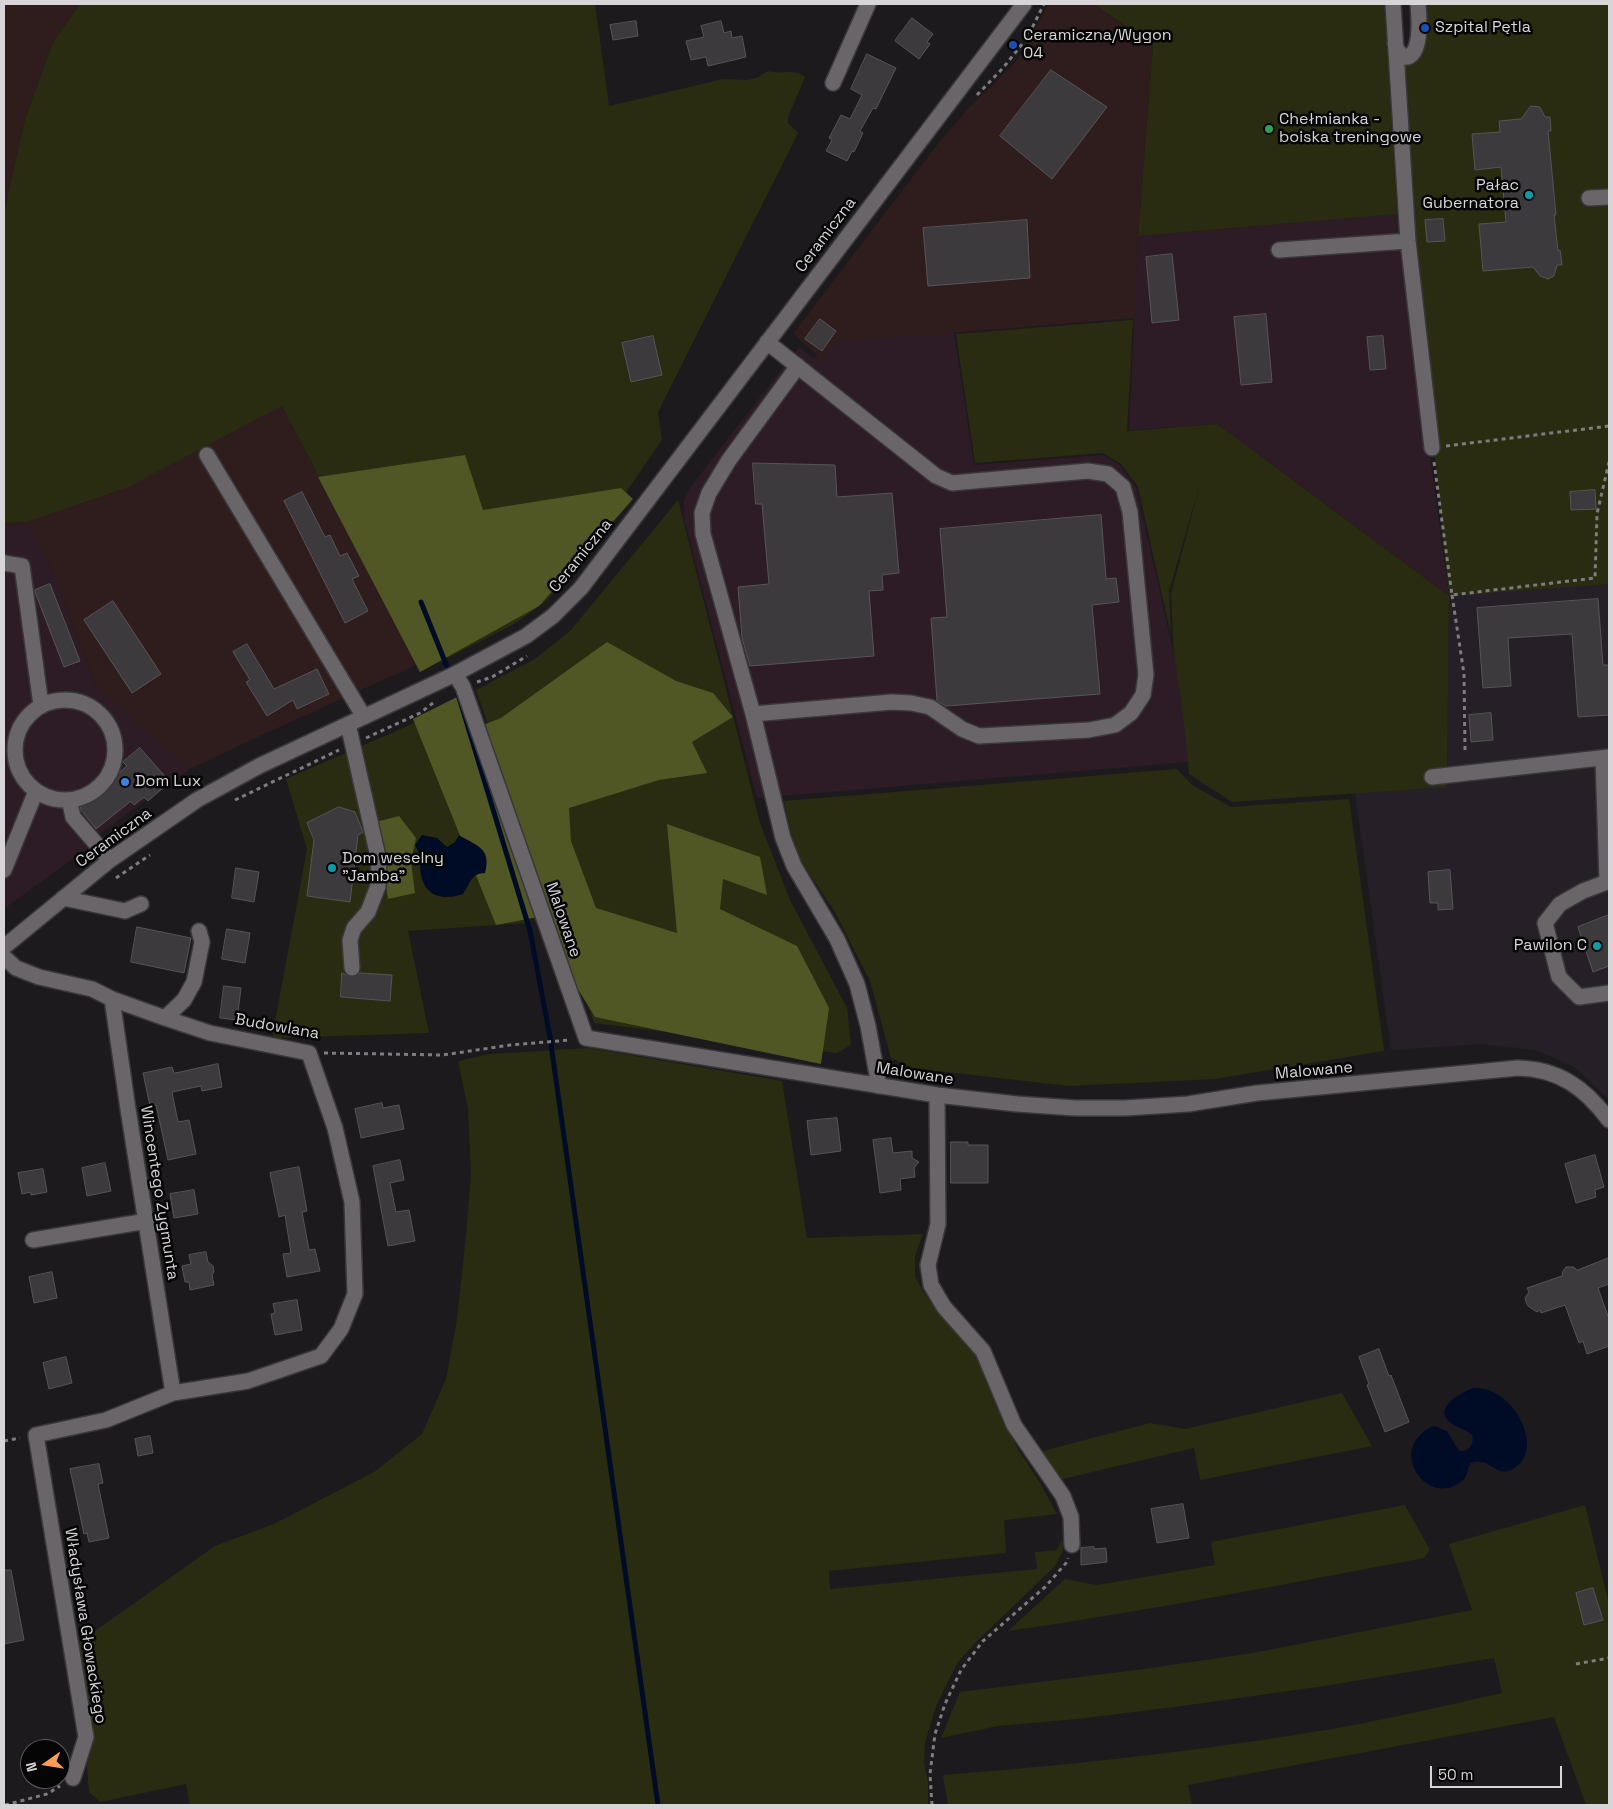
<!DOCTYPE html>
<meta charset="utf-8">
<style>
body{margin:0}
#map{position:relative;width:1613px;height:1809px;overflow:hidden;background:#1d1a1d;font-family:"Space Grotesk",sans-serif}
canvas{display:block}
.frame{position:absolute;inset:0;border:5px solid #d7d5d7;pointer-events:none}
.north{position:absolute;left:20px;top:1739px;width:50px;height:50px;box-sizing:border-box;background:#060506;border:1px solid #5a585a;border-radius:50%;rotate:257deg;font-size:14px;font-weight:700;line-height:20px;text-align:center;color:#d7d5d7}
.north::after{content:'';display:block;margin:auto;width:18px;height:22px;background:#fd9c56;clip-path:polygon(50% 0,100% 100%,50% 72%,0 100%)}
.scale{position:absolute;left:1430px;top:1766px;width:132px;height:22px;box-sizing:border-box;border:2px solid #d7d5d7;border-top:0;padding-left:6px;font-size:15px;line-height:18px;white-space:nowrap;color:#d7d5d7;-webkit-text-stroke:4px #060506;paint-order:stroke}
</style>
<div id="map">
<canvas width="1613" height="1809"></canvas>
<div class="frame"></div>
<div class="north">N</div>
<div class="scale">50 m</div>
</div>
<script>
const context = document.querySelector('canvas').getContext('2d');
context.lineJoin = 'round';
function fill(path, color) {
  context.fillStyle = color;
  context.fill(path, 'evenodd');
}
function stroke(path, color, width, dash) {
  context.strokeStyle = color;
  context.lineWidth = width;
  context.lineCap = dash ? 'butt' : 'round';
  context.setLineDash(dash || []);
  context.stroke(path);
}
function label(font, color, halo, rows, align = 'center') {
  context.font = font + ' "Space Grotesk",sans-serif';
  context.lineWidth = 5;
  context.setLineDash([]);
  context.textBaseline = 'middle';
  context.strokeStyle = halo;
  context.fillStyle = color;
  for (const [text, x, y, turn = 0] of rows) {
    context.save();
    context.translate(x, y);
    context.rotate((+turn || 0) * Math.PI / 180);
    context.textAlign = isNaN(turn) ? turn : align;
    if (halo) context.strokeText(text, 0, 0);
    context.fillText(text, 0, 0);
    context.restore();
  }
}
fill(new Path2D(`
 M1397 214 1449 596 1217 424 1129 430 1138 236Z
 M952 319 974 465 1103 455 1120 465 1136 487 1198 761 757 798 684 519V501L689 489 799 347 814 359 840 327Z
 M27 522 50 565 97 688 190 769 96 836 87 848 4 909V523Z`), '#2d1c25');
fill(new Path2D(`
 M4 4H80L53 42 25 119 4 212Z
 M1048 4H1094L1153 45 1138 236 1135 318 838 342 822 359 793 334 937 145 966 111 1013 65 1026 48Z
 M282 406 416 665 262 735 190 769 97 688 50 565 27 522 129 487Z`), '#2f1c1d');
fill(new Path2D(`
 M1609 79V1100L1576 1068 1536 1050 1481 1044 1391 1050 1355 792 1447 786 1449 596Z`), '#271f27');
fill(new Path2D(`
 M80 4H595L609 106 723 79 747 80 756 78 768 71C781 75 794 68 805 77L788 117V123L798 133 658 412 662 440 570 573 545 602 514 624 420 672 282 406 129 487 27 522 4 523V212L25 119 53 42Z
 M1094 4H1384L1397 214 1138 236 1153 45Z
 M1423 4H1609V584L1449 596 1447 787 1232 802 1189 774 1183 713 1174 654 1171 594 1200 484 1169 591 1171 635 1138 487 1121 464 1103 453 975 463 956 334 1133 320 1127 431 1217 424 1449 596 1420 305 1400 62 1411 61Z
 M678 500 760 823 790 900 847 1008 851 1045 837 1053 594 1023 476 690 535 659 571 630Z
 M453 706 527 923 408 931 429 1033 272 1038 307 849 286 779Z
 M1177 769 1192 785 1231 807 1349 799 1384 1051 1215 1079 1069 1086 912 1068 891 1058 870 981 835 912 796 854 784 801Z
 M588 1048 782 1081 807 1238 923 1234 915 1256V1277L925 1294 974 1353 989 1382 1017 1448 1039 1481 1057 1514 1004 1520 1006 1553 829 1571 830 1589 1037 1569 1035 1552 1057 1550 1062 1539 1063 1551 1055 1566 976 1642 958 1662 946 1685 935 1709 925 1743 924 1763 928 1783V1805H190L186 1784 100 1802 89 1792 87 1767 91 1742 87 1695 78 1643 215 1546 274 1524 374 1472 422 1434 446 1379 457 1319 466 1235 471 1175 468 1108 458 1061 490 1054Z
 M1342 1393 1372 1446 1200 1480 1194 1448 1058 1480 1039 1452 1150 1423 1185 1429Z
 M1405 1505 1430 1550 1424 1558C1286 1584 1147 1611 1008 1631L1065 1579 1097 1585 1215 1565 1211 1542Z
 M1585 1505 1609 1604V1805H1586L1554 1717 1188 1785 1192 1805H948L943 1775C1075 1765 1207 1750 1338 1728 1393 1718 1447 1705 1502 1693L1494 1658 1324 1686 1182 1706 1077 1719 998 1726 941 1738 960 1692 1144 1669 1253 1653 1472 1610 1449 1544Z`), '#292c10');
fill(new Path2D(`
 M465 455 483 510 621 488 633 499 539 606 420 672 318 477Z
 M607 642 676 681 713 693 733 717 692 742 707 773 659 780 569 808 571 841 596 908 677 933 667 824 760 857 767 895 723 879 720 909 797 946 829 1008 821 1064 595 1017 568 973 483 725 501 718Z
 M461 695 538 917 496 925 413 719Z
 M399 816 416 838 411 862 415 893 388 899 376 822Z`), '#515724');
fill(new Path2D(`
 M422 835 437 838 447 847 455 842 459 835C476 846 492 847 485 873 471 873 470 884 463 894 437 903 420 892 420 864L424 860V856L419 853 415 845Z
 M1474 1388C1510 1385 1546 1445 1516 1467 1496 1482 1491 1455 1471 1463 1467 1468 1468 1476 1463 1480 1432 1508 1393 1460 1421 1434 1425 1430 1429 1427 1434 1426L1447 1431 1459 1451C1468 1452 1475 1445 1472 1435 1466 1429 1458 1428 1451 1423 1431 1409 1462 1391 1474 1388Z`), '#000c25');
stroke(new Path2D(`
 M421 602 450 674
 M458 694 530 931 550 1037 658 1805`), '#000c25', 5);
const building = new Path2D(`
 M912 18 933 34 927 42 930 44 919 59 895 41Z
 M636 21 638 36 613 40 610 25Z
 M721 21 724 33 731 31 732 38 742 36 746 57 708 66 706 57 691 60 686 41 704 37 701 26Z
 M867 54 896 68 876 109 873 108 860 131 863 133 854 152 852 151 847 161 826 151 832 140 829 138 841 115 850 119 862 95 851 89Z
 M1051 70 1107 107 1052 179 1000 136Z
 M1531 106 1540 107 1545 117H1550L1551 131H1548L1556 215H1554L1558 251 1560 250 1562 265H1557L1554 276 1548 279 1540 276 1533 267 1483 271 1479 224 1506 222 1501 167 1475 170 1472 134 1500 132 1499 121 1521 119Z
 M1443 219 1445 241 1427 242 1425 220Z
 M1027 220 1030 278 928 286 923 228Z
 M1172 254 1179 320 1152 323 1146 257Z
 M1266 314 1272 382 1241 385 1234 317Z
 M820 319 836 331 822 351 805 339Z
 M653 336 662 375 631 382 622 343Z
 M1383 336 1386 369 1370 370 1367 337Z
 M753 463 835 465 837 497 892 493 899 573 882 575 883 590 869 591 874 656 750 666 742 638 738 587 769 584 762 504H756Z
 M1595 490 1596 509 1571 510 1570 492Z
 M302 492 325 537 330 535 340 556 347 553 359 576 352 579 368 611 345 623 284 501Z
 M1101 515 1106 579 1116 578 1119 602 1092 605 1100 694 946 706 937 701 931 618 947 617 940 529Z
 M50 584 80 661 64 667 35 592V590Z
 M1598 599 1603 665H1609V715L1578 717 1572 634 1508 638 1511 686 1483 688 1477 608Z
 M113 601 161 674 132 693 84 620Z
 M247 644 274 689 317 669 329 694 297 709 293 700 267 716 246 682 250 680 233 652Z
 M1491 713 1493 740 1471 742 1469 715Z
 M140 748 170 782 148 801 144 797 134 805 131 801 96 829 81 810 80 805 127 766 123 762Z
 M339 807 355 812 363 832 358 835 350 902 307 896 314 840 307 823Z
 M236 868 259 872 254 902 232 898Z
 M1450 870 1453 909 1438 910V903H1430L1428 872Z
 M1609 915V966L1593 972 1578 927Z
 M137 927 191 938 184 973 131 962Z
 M227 929 250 933 245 963 222 959Z
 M342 973 352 977 360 973 392 975 390 1001 341 997Z
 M224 986 241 988 237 1020 220 1018Z
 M218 1064 222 1087 202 1091 201 1086 172 1092 178 1122 189 1120 196 1154 168 1160 156 1105 150 1106 143 1073 172 1067 174 1073Z
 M382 1103 383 1108 399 1105 404 1129 361 1138 355 1109Z
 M837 1118 841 1151 811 1155 807 1121Z
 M891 1138 893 1153 912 1151V1158L919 1162 914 1168 915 1177 900 1179 901 1190 880 1193 873 1140Z
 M951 1142H968V1145H988V1183H951Z
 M1595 1155 1604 1187 1595 1190 1596 1197 1576 1203 1565 1164Z
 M400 1160 404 1180 390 1183 396 1212 409 1210 415 1241 388 1246 373 1166Z
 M105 1163 111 1191 87 1196 82 1168Z
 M299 1167 307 1211 302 1212 309 1250 315 1249 320 1271 287 1277 283 1254 291 1253 285 1215 279 1217 270 1173Z
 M43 1169 47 1192 31 1195V1192L22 1194 18 1173Z
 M194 1190 198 1214 174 1218 170 1194Z
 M206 1252 208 1262 213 1266 214 1272 212 1275 214 1285 190 1290 189 1282H185L182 1266 191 1264 189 1255Z
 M1609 1258V1284L1598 1288 1609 1319V1346L1587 1354 1583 1341 1579 1343 1565 1305 1541 1313 1540 1310 1537 1312 1528 1306 1526 1302 1525 1298 1529 1292 1527 1288 1562 1276 1563 1271 1566 1267H1574L1577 1270Z
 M52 1272 57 1298 34 1303 29 1277Z
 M297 1300 302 1330 275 1335 271 1314 275 1313 273 1304Z
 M1379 1349 1389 1376 1391 1375 1409 1422 1385 1432 1367 1385 1369 1384 1359 1357Z
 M66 1357 72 1383 49 1389 43 1363Z
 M150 1436 153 1453 138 1456 135 1439Z
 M99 1464 103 1483 98 1484 109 1538 89 1542 87 1533 84 1534 70 1469Z
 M1183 1504 1189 1538 1157 1543 1151 1509Z
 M1094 1547V1549L1106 1548 1107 1562 1081 1565V1548Z
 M4 1570H11L24 1640 4 1644Z
 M1593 1588 1603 1620 1584 1625 1576 1593Z`);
fill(building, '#3d3a3d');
stroke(building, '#575457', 1);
const minor = new Path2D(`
 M1393 4 1408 241 1432 448
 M1395 43 1397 50 1403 57C1423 60 1419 16 1418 4
 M833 83 868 4
 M1589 198 1609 197
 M1279 250 1408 241
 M767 342 936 476 952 483 1088 471 1108 474 1123 487 1130 512 1146 675 1143 695 1131 713 1115 725 1089 730 979 736 962 729 930 707 911 703 892 702 753 714 703 534 702 513 709 493 729 460 798 366
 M207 455 364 717
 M4 563 22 566 41 705
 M455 674 463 687 586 1038 937 1095 1017 1104 1075 1108H1125L1188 1104 1257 1093 1518 1068C1559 1069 1585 1088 1609 1120
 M15 750a50 50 0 1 1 100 0a50 50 0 1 1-100 0Z
 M753 714 783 838 794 866 837 939 857 984 868 1026 879 1086
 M348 724 379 861 378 886 368 912 354 928 350 940 352 968
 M1603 758 1607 882 1583 891 1560 904 1545 923 1559 977 1579 997 1609 993
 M1432 777 1609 757
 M69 800 73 817 110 860
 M4 870 36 791
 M63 898 125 911 141 904
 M4 947 110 860 197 800 259 766 453 675 526 636 553 616 581 588 1024 4
 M4 957 16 968 39 977 92 989 112 999 165 1018 210 1033 309 1053 335 1128 352 1202 355 1294 341 1329 321 1356 248 1381 173 1393 106 1420 36 1435 86 1737 73 1778
 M112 999 128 1109 173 1393
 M165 1018 184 1000 194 982 202 942 199 931
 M937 1095 938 1224 928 1265 931 1285 944 1307 983 1351 1014 1425 1063 1496 1071 1517 1072 1545
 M33 1240 147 1221`);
stroke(minor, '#393739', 18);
stroke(new Path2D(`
 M977 95 1003 68 1027 38 1044 4
 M1446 446 1609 426
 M1434 462 1452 595 1595 578 1597 514 1609 462
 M1452 595 1464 674 1465 751
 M477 682 492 677 527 656
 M366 738 420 713 433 703
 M235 800 339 750
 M116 878 150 855
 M324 1053 443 1055 510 1045 570 1040
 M4 1441 20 1438
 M1576 1664 1609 1658
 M5 1805 47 1794 60 1786
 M932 1805 930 1774 935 1734 945 1704 961 1670 983 1641 1045 1587 1067 1562 1068 1558`), '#7f7c7f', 3, [4, 4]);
stroke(minor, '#696569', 15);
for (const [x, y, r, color] of [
 [1425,28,5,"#1a4fb4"],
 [1013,45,5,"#1a4fb4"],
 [1269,129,5,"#2e9e5b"],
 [1529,195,5,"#0f9aa8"],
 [125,782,5,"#3f7fe0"],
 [332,868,5,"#0f9aa8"],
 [1597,946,5,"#0f9aa8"]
]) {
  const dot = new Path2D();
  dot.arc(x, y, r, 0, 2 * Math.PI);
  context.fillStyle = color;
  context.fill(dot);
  stroke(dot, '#060506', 2);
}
label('16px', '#d7d5d7', '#060506', [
 ["Szpital Pętla",1435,28],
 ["Ceramiczna/Wygon",1023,36],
 ["04",1023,54],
 ["Chełmianka -",1279,120],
 ["boiska treningowe",1279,138],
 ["Pałac",1519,186,"right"],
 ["Gubernatora",1519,204,"right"],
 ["Dom Lux",135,782],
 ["Dom weselny",342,859],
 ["\"Jamba\"",342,877],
 ["Pawilon C",1587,946,"right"]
], 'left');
label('16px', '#d7d5d7', '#060506', [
 ["Ceramiczna",826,235,-53],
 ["Ceramiczna",581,556,-51],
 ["Ceramiczna",114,838,-36],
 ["Malowane",563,920,71],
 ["Budowlana",277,1027,10],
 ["Malowane",1314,1071,-5],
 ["Malowane",915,1074,9],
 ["Wincentego Zygmunta",159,1193,81],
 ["Władysława Głowackiego",85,1626,81]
]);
</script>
